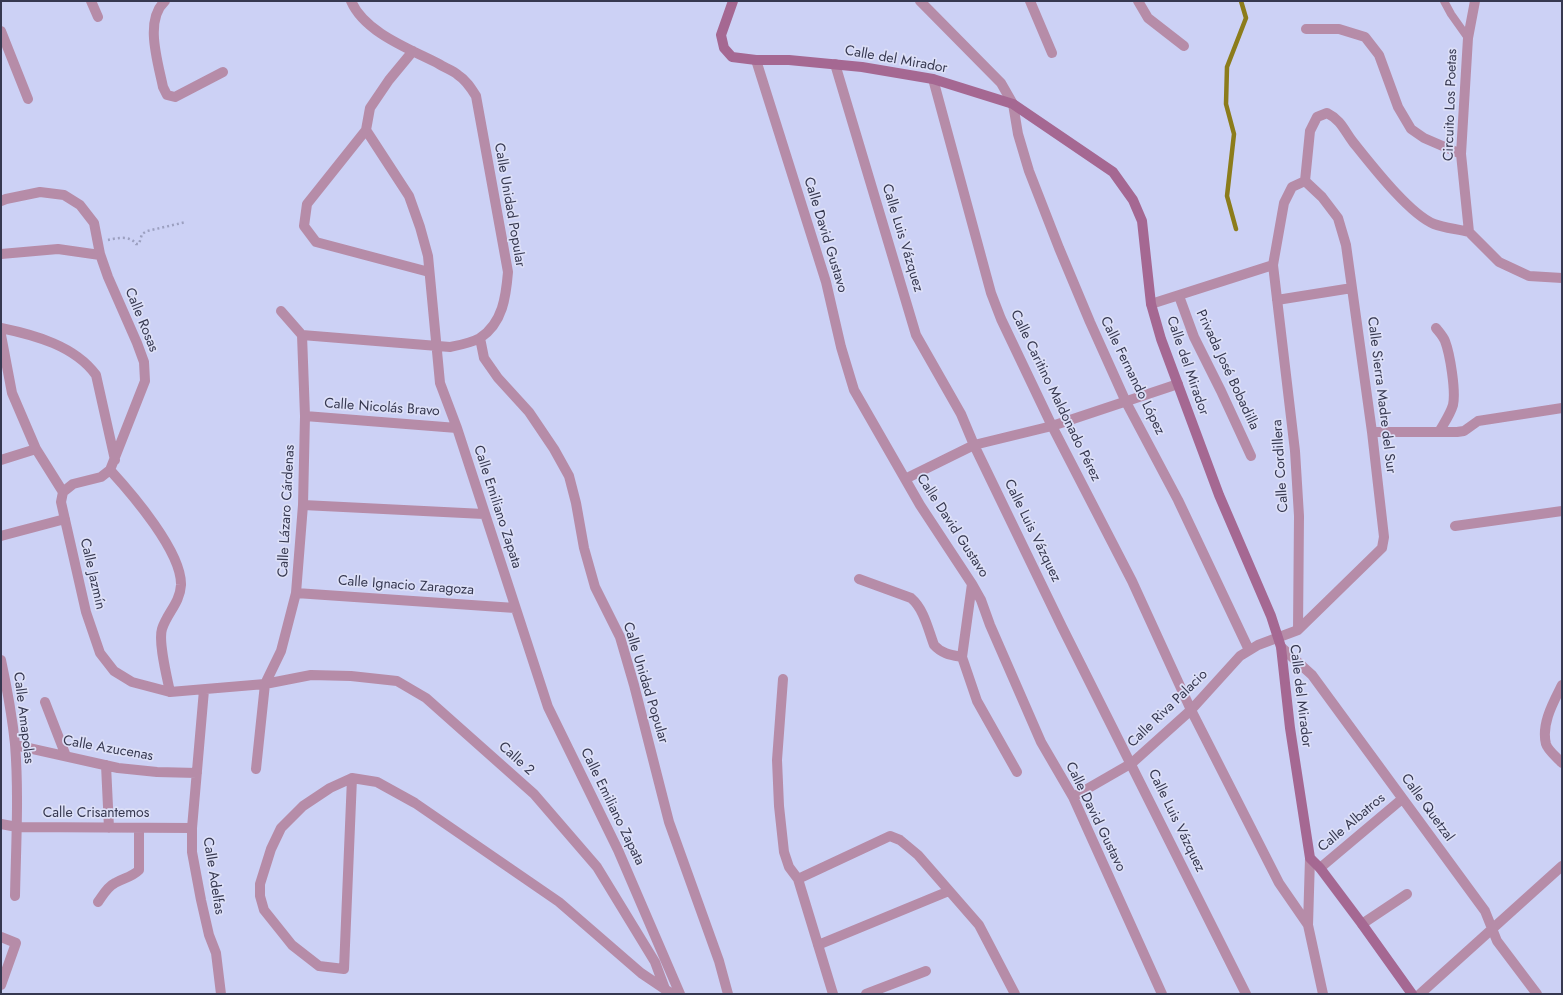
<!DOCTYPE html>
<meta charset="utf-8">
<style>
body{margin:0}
#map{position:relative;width:1563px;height:995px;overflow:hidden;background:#ccd1f5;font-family:Jost,sans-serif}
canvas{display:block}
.frame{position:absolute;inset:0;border:2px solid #363850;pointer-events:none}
</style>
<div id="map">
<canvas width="1563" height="995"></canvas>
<div class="frame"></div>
</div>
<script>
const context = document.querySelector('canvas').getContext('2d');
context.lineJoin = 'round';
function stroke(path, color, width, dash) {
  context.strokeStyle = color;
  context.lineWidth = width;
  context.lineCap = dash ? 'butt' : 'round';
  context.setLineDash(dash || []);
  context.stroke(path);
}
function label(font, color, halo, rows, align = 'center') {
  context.font = font + ' Jost,sans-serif';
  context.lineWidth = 3.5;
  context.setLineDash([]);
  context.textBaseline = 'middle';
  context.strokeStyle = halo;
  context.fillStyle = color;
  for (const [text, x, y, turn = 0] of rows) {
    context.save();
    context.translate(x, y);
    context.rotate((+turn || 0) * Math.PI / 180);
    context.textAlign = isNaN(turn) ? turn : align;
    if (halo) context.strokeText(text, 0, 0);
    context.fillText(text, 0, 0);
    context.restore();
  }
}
stroke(new Path2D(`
 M1236 229 1227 196 1234 134 1226 104 1227 67 1246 18 1241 1`), '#8c7c1b', 4.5);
stroke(new Path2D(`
 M108 240C117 238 130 235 136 244H139L142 234 147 231 186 222`), '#9ca0c0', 2.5, [2, 3]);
stroke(new Path2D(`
 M1444 1 1451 14 1468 38`), '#b68ca8', 8);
stroke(new Path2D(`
 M91 1 98 17
 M165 1C144 20 158 62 163 87L167 95 175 97 223 72
 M920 1 1001 83 1013 104 1018 134 1029 171 1059 248 1090 322 1126 402 1178 500 1249 650
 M1030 1 1052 53
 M1138 1 1148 18 1184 46
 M1475 1 1468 38 1461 154 1469 232 1499 262 1529 276 1562 278
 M1306 29H1339L1365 37 1379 55 1398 107 1411 129 1424 138 1461 154
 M1 31 28 99
 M756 60 826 282 841 347 854 390 920 505 972 584 981 600 990 625 1041 742 1073 797 1162 994
 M835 64 916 335 961 414 974 445 1062 627 1246 994
 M933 79 991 293 1001 319 1052 426 1132 581 1191 710 1279 883 1308 925 1323 994
 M366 130 409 196 420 227 428 256 440 383 457 428 548 707 618 850 680 994
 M366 130 307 204 304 226 316 242 429 272
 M366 130 370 108 389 80 413 51
 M1305 181 1310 131 1317 117 1327 113C1341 120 1344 130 1353 142 1370 163 1409 214 1434 224 1444 228 1458 229 1469 232
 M1 201 6 199 40 192 64 195 80 205 94 223 100 254 108 277 137 343 144 362 145 381 110 470 101 477 73 484 63 492
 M1 254 58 249 100 255
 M1179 296 1194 337 1221 391 1251 456
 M1277 300 1352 288
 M1151 304 1273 265
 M281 311 302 335
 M1 328C35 335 75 346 96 375L115 460
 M1436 328C1439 332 1443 336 1445 341 1450 354 1456 391 1453 405 1450 415 1444 423 1439 432
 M1 335 12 393 36 449 63 492 61 502 86 612 100 653 114 671 132 682 170 692 265 684 311 675 351 676 397 681 426 698 534 794 597 867 655 962 665 989
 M302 335 450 347C460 345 471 343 480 338 503 323 506 296 508 272L476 96C471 88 466 80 458 75 453 70 445 68 439 64 410 49 365 33 351 1
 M480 338 484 358 498 378 529 412 554 449 569 476 576 503 584 548 595 587 620 637 634 685 669 822 719 961 728 994
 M305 416 457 428
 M1372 432H1457L1464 431 1478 421 1562 408
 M1 460 36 449
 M110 470C132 494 182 552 181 585 180 603 167 613 162 629 158 642 167 677 170 692
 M905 479 974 445 1052 426 1178 384
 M303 505 484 514
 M1455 526 1562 511
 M1 536 65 519
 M859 579 911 598C924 609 928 629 934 645 942 654 951 655 962 657
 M972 584 962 657 977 701 1017 772
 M296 593 515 608
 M1298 630 1299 516 1295 451 1273 265 1284 203 1292 187 1305 181
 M1281 647 1312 675 1485 911 1497 941 1537 994
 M1 660C7 688 12 715 15 744 19 794 16 845 15 896
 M783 679 777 760 779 806 784 852 789 867 798 879 833 994
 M1562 685C1553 703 1541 724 1546 744 1548 751 1558 758 1562 763
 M204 690 192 828V852L201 900 209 935 216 953 221 994
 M45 702 66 756
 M15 745 118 768 157 772 197 773
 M106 765 109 828
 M256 769 265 684 281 651 296 593 303 505 305 416 302 335
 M352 778 344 969 319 966 292 945 264 910 260 896V884L271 849 281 828 303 806 330 788 352 778 377 782 415 803 559 902 641 973 672 994
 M1073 797 1132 763 1191 710 1240 656 1258 645 1298 630 1382 548 1384 537 1372 432 1346 245 1338 218 1322 197 1305 181
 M1 824 17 827 192 828
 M1320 868 1402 799
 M798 879 890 836 900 840 918 855 979 925 1015 994
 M98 902C103 895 107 887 115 883 124 878 132 877 139 870V828
 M1362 924 1407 894
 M1308 925 1310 858
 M1 937 16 943 1 985
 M818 945 949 891
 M866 994 926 971
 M1420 994 1562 866`), '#b68ca8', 10);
stroke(new Path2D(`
 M733 1 721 35 724 48 732 57 756 60H789L862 67 933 79 1013 104 1113 172 1133 200 1142 221 1151 304 1161 339 1219 495 1271 616 1281 647 1290 728 1310 858 1320 868 1362 924 1412 994`), '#a56892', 10);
label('14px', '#363850', '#dcdff7', [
 ["Calle del Mirador",896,60,10],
 ["Circuito Los Poetas",1451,105,-88],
 ["Calle Unidad Popular",509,205,80],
 ["Calle David Gustavo",825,235,73],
 ["Calle Luis Vázquez",902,238,73],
 ["Calle Rosas",141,320,68],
 ["Calle del Mirador",1187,366,71],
 ["Privada José Bobadilla",1227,370,65],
 ["Calle Fernando López",1132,376,64],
 ["Calle Sierra Madre del Sur",1381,395,83],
 ["Calle Caritino Maldonado Pérez",1055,396,64],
 ["Calle Nicolás Bravo",382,408,4],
 ["Calle Cordillera",1281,466,-94],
 ["Calle Emiliano Zapata",497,507,72],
 ["Calle Lázaro Cárdenas",287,511,-87],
 ["Calle David Gustavo",952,526,57],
 ["Calle Luis Vázquez",1032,531,64],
 ["Calle Jazmín",92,574,77],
 ["Calle Ignacio Zaragoza",406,586,4],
 ["Calle Unidad Popular",645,683,73],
 ["Calle del Mirador",1300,696,83],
 ["Calle Riva Palacio",1168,709,-44],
 ["Calle Amapolas",23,718,83],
 ["Calle Azucenas",108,749,10],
 ["Calle 2",516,759,42],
 ["Calle Emiliano Zapata",612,807,64],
 ["Calle Quetzal",1427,808,54],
 ["Calle Crisantemos",96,814],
 ["Calle David Gustavo",1095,817,64],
 ["Calle Luis Vázquez",1176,821,64],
 ["Calle Albatros",1352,823,-40],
 ["Calle Adelfas",213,876,81]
]);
</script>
